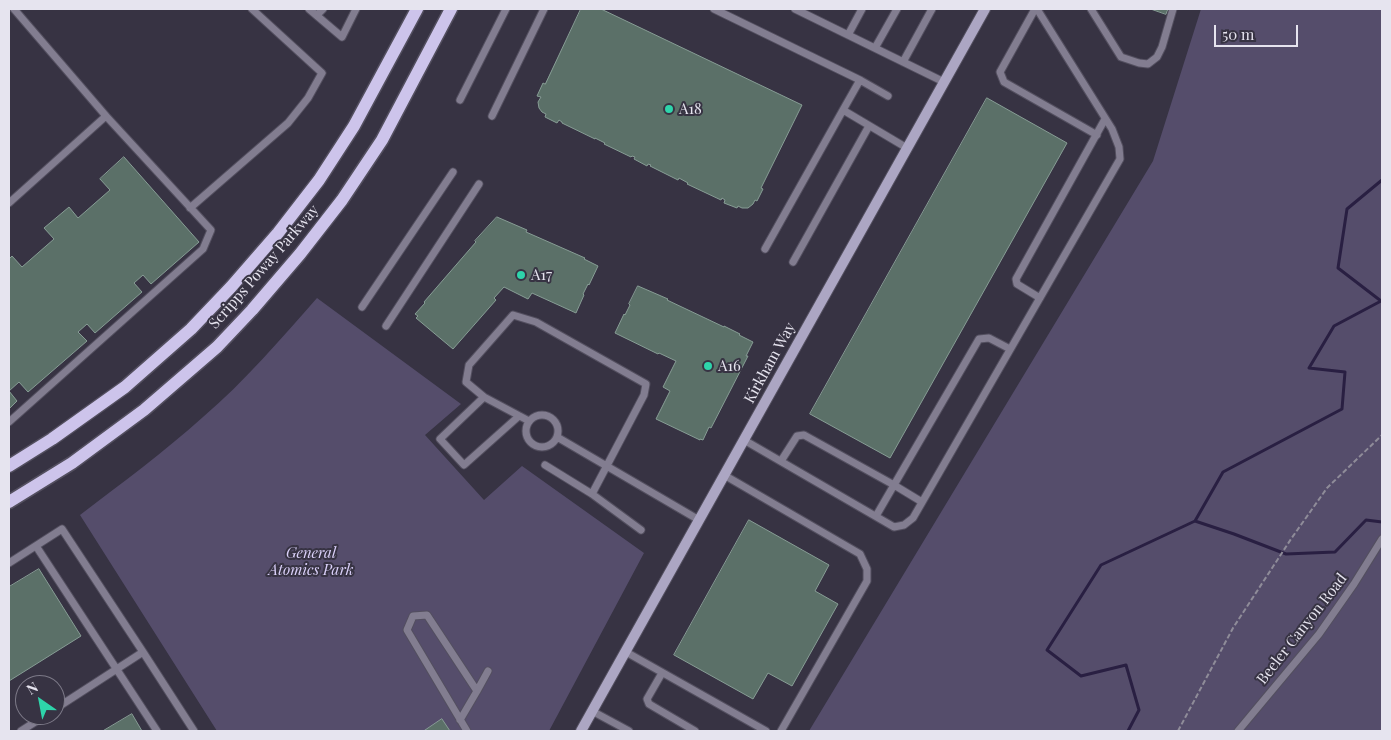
<!DOCTYPE html>
<style>
body{margin:0}
#map{position:relative;width:1391px;height:740px;overflow:hidden;background:#373343;font-family:"Playfair Display",serif}
canvas{display:block}
.frame{position:absolute;inset:0;border:10px solid #e6e4ef;pointer-events:none}
.north{position:absolute;left:15px;top:675px;width:50px;height:50px;box-sizing:border-box;background:#373343;border:1px solid #7d7a88;border-radius:50%;rotate:327deg;font-size:14px;font-weight:700;line-height:20px;text-align:center;color:#e6e4ef}
.north::after{content:'';display:block;margin:auto;width:18px;height:22px;background:#2ed4aa;clip-path:polygon(50% 0,100% 100%,50% 72%,0 100%)}
.scale{position:absolute;left:1214px;top:25px;width:84px;height:22px;box-sizing:border-box;border:2px solid #e6e4ef;border-top:0;padding-left:6px;font-size:15px;line-height:18px;white-space:nowrap;color:#e6e4ef;-webkit-text-stroke:4px #373343;paint-order:stroke}
</style>
<div id="map">
<canvas width="1391" height="740"></canvas>
<div class="frame"></div>
<div class="north">N</div>
<div class="scale">50 m</div>
</div>
<script>
const context = document.querySelector('canvas').getContext('2d');
context.lineJoin = 'round';
function fill(path, color) {
  context.fillStyle = color;
  context.fill(path, 'evenodd');
}
function stroke(path, color, width, dash) {
  context.strokeStyle = color;
  context.lineWidth = width;
  context.lineCap = dash ? 'butt' : 'round';
  context.setLineDash(dash || []);
  context.stroke(path);
}
function label(font, color, halo, rows, align = 'center') {
  context.font = font + ' "Playfair Display",serif';
  context.lineWidth = 4;
  context.setLineDash([]);
  context.textBaseline = 'middle';
  context.strokeStyle = halo;
  context.fillStyle = color;
  for (const [text, x, y, turn = 0] of rows) {
    context.save();
    context.translate(x, y);
    context.rotate((+turn || 0) * Math.PI / 180);
    context.textAlign = isNaN(turn) ? turn : align;
    if (halo) context.strokeText(text, 0, 0);
    context.fillText(text, 0, 0);
    context.restore();
  }
}
fill(new Path2D(`
 M1201 9H1382V731H809L1153 161Z
 M317 298 461 404 425 435 484 500 522 466 644 553 549 731H217L80 515C122 483 164 452 203 417 245 381 280 340 317 298Z`), '#554d6b');
stroke(new Path2D(`
 M1195 521 1234 534 1286 554 1335 552 1366 520 1382 522
 M1128 731 1139 710 1126 665 1081 676 1047 650 1101 565 1195 521 1223 472 1342 409 1345 372 1309 368 1334 326 1381 301 1338 268 1347 209 1382 180`), '#291f42', 3);
const building = new Path2D(`
 M581 9H601L802 105 761 188 763 189 757 201 755 200 753 204 748 208H742L738 206 737 208 724 203 725 200 722 198 721 200 687 184 688 183 679 178 678 180 650 166 651 165 648 164 647 166 634 159 635 157 632 156 631 157 604 144 605 143 595 138V139L562 123V122L559 120 557 123 545 117 546 114 542 112 539 108 538 102 541 97 537 96 543 83 545 84Z
 M1151 9H1168L1166 14Z
 M987 98 1067 143 890 458 810 414Z
 M124 157 199 242 151 284 143 275 134 283 142 292 95 333 87 324 78 332 87 341 28 392 19 382 9 391V259L12 256 22 267 54 239 44 228 69 207 78 218 110 190 100 179Z
 M497 217 527 230 526 232 585 258 584 259 598 266 589 285 588 284 583 294 584 295 576 313 532 293 528 299 504 287 494 298 496 300 453 349 416 318 418 316 415 314 425 303 424 302 476 242 475 241Z
 M638 286 668 299 667 300 724 327V326L740 334 739 335 753 342 746 356H748L711 428 709 427 703 440 700 439V440L656 419 670 391 663 387 676 361 659 353 658 354 615 333 624 314 625 315 630 305 629 304Z
 M9 391 17 401 9 409Z
 M749 520 829 565 815 591 838 604 792 686 768 673 753 699 674 655Z
 M39 569 81 636 9 681V587Z
 M132 714 142 731H103Z
 M442 719 450 731H424Z`);
fill(building, '#5b7068');
stroke(building, '#879d95', 1);
const service = new Path2D(`
 M309 9 342 37 356 9
 M714 9 860 80
 M795 9 944 82
 M1035 9 1000 72 1004 82 1097 135
 M1091 9 1121 57 1139 63 1148 64 1157 57 1162 47 1173 9
 M317 15 323 9
 M848 35 862 9
 M875 48 897 9
 M903 62 932 9
 M460 100 506 9
 M843 110 860 80 888 96
 M492 116 544 9
 M9 203 106 116 14 9
 M190 208 288 123 308 98 322 73 252 9
 M765 249 843 110 907 148
 M793 262 869 126
 M1040 298 1017 284 1016 279 1105 119
 M362 307 453 172
 M386 326 479 184
 M484 397 466 382 469 365 513 315 536 322 646 384 644 395 592 494 545 465
 M526 431a16 16 0 1 1 32 0a16 16 0 1 1-32 0Z
 M519 416 464 465 440 439 484 397 529 421
 M9 422 203 249 211 230 106 116
 M557 437 699 520
 M744 440 894 527 904 525 913 518 1120 159 1119 147 1112 129 1037 9
 M781 461 797 436 804 435 894 485 876 516
 M724 475 860 554 867 569V581L781 731
 M592 494 641 530
 M922 502 894 485 979 339 989 338 1010 349
 M36 546 157 731
 M9 563 62 529 143 652 55 709
 M143 652 194 731
 M626 652 766 731
 M662 673 647 699 649 704 695 731
 M477 691 488 671
 M592 711 629 731
 M460 720 477 691 427 615 413 616 407 630 467 731
 M21 731 46 715
 M1238 731 1319 634 1354 584 1382 539`);
const secondary = new Path2D(`
 M581 731 985 9`);
const primary = new Path2D(`
 M9 466 52 439 125 387 191 329 231 287 278 233 319 180 354 126 417 9
 M9 502 72 463 144 410 217 347 252 310 300 254 342 200 382 140 451 9`);
stroke(service, '#534f5f', 9);
stroke(secondary, '#534f5f', 12);
stroke(primary, '#534f5f', 15);
stroke(new Path2D(`
 M1178 731 1233 628 1291 539 1327 488 1382 435`), '#8f8c99', 2, [5, 2.5]);
stroke(service, '#827d90', 7);
stroke(secondary, '#aca6c3', 10);
stroke(primary, '#cdc4eb', 12);
for (const [x, y, r, color] of [
 [669,109,5,"#2ed4aa"],
 [521,275,5,"#2ed4aa"],
 [708,366,5,"#2ed4aa"]
]) {
  const dot = new Path2D();
  dot.arc(x, y, r, 0, 2 * Math.PI);
  context.fillStyle = color;
  context.fill(dot);
  stroke(dot, '#373343', 2);
}
label('15px', '#e6e4ef', '#373343', [
 ["A18",679,109],
 ["A17",531,275],
 ["A16",718,366]
], 'left');
label('15px', '#e6e4ef', '#373343', [
 ["Scripps Poway Parkway",264,267,-49],
 ["Kirkham Way",770,363,-61],
 ["Beeler Canyon Road",1302,629,-52]
]);
label('italic 15px', '#dbd1fa', '#373343', [
 ["General",311,553],
 ["Atomics Park",311,570]
]);
</script>
